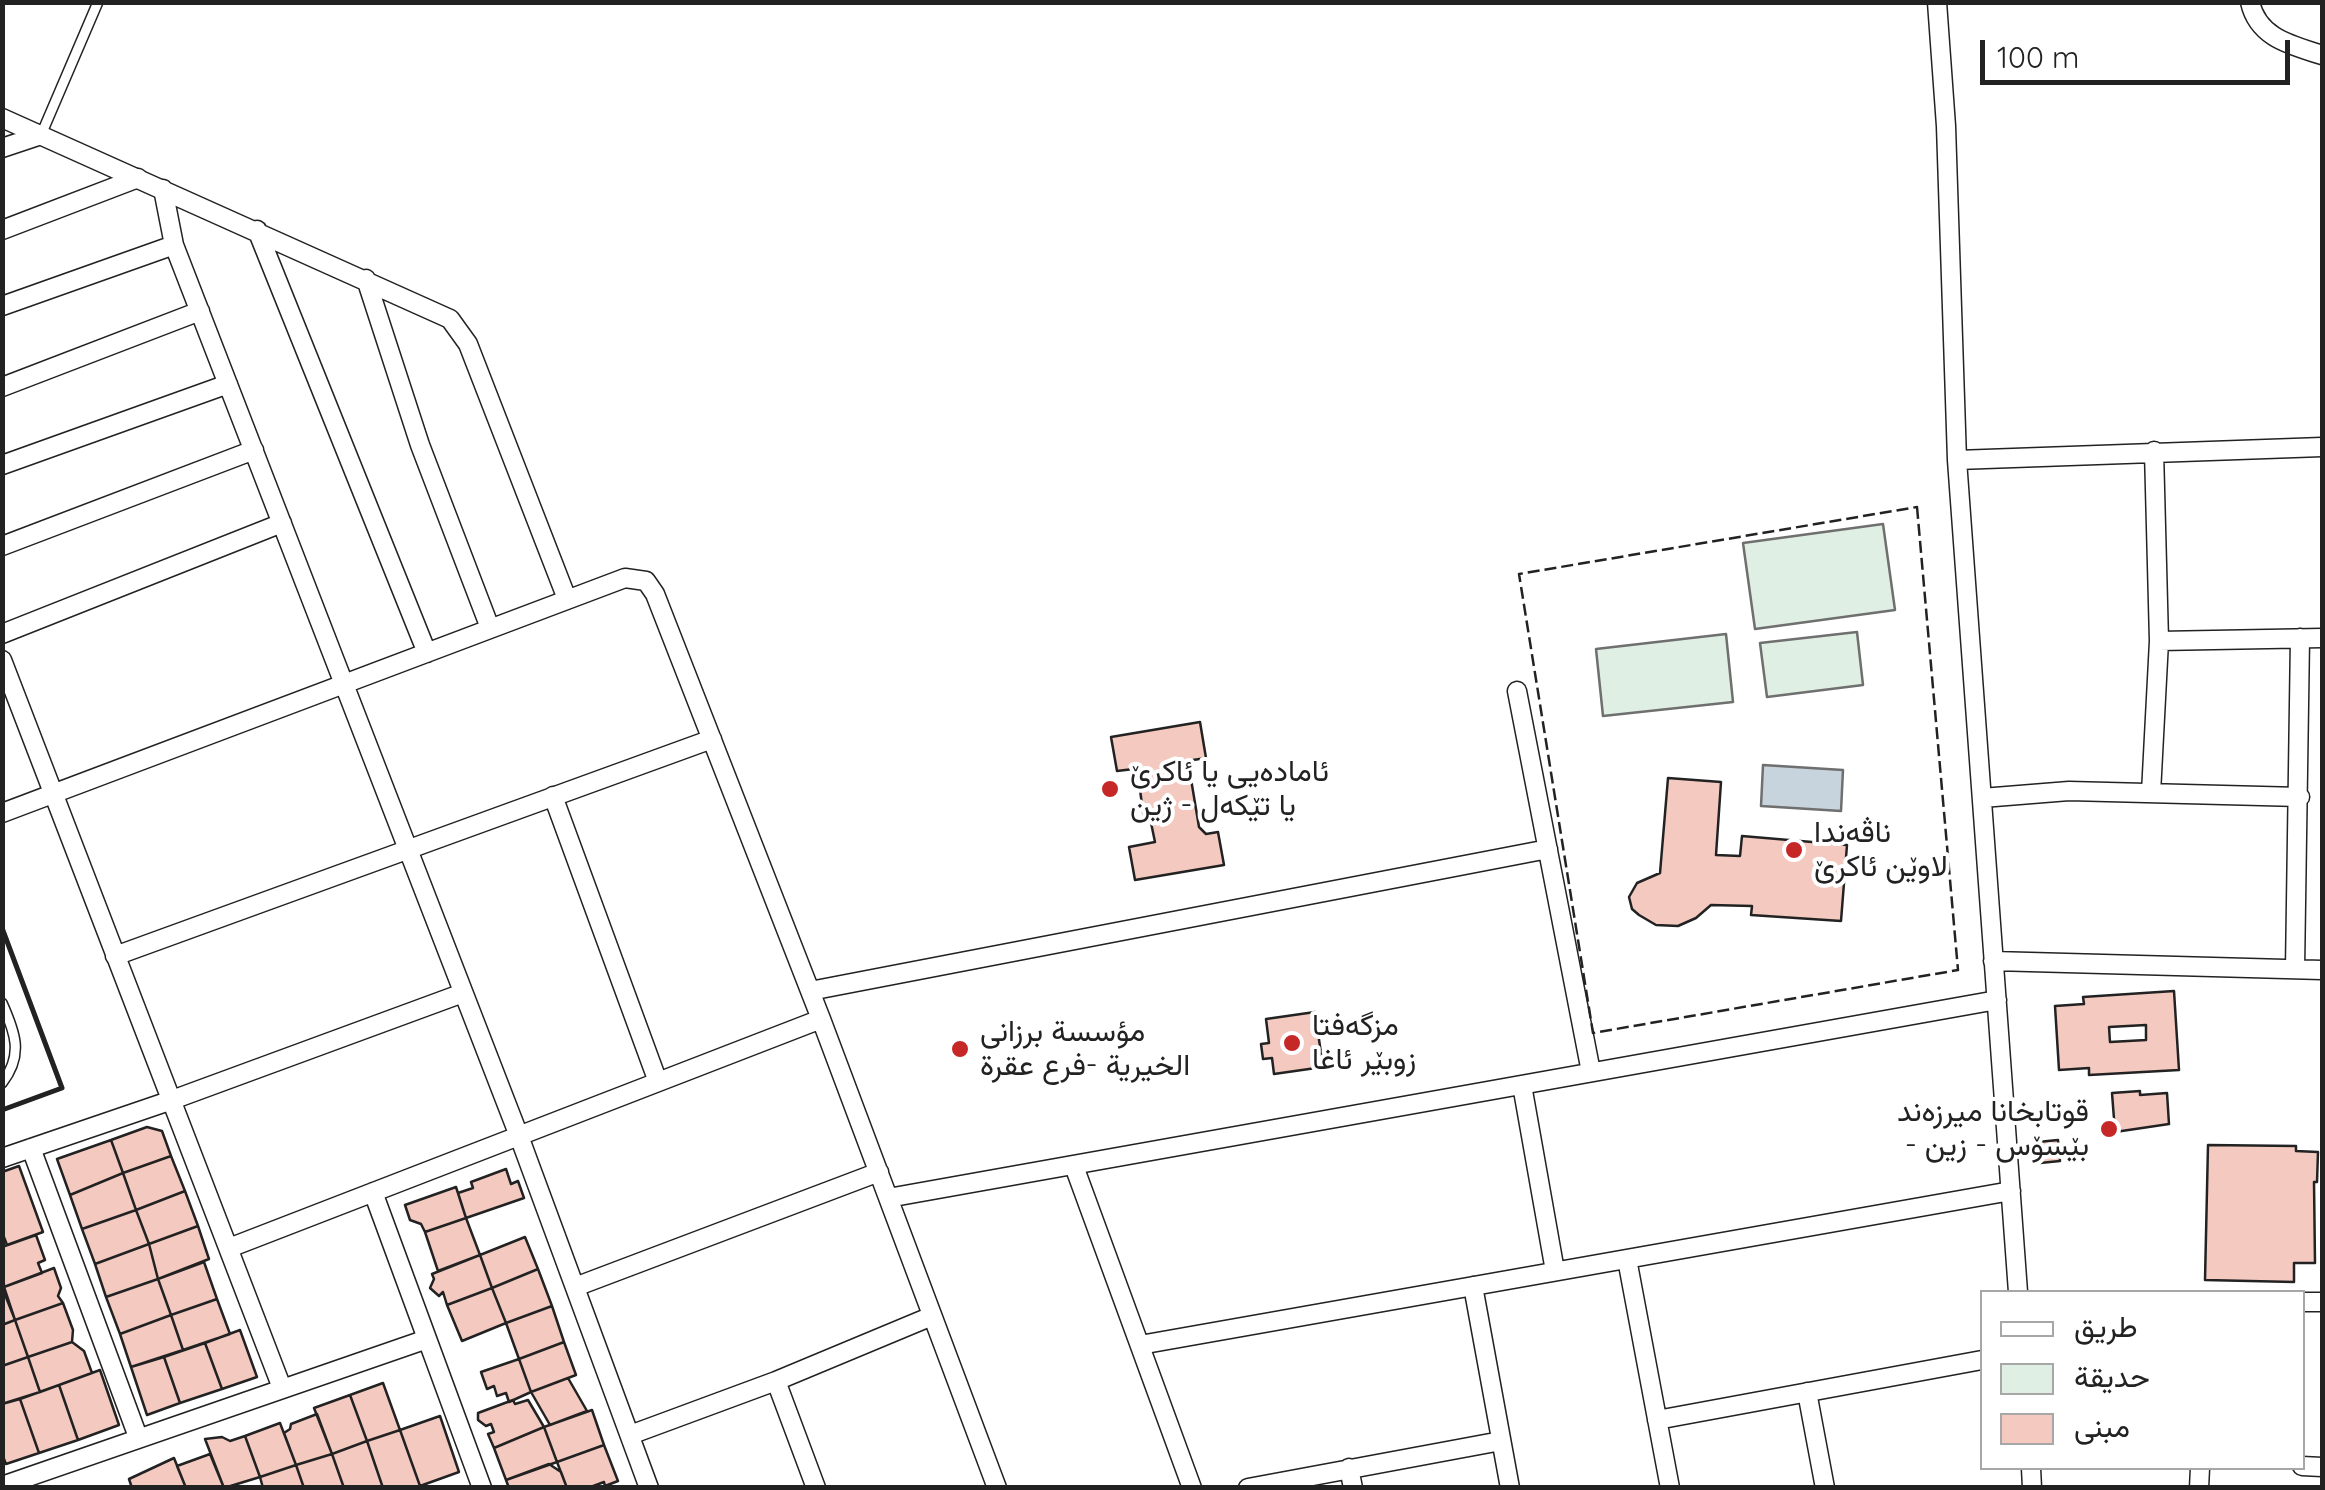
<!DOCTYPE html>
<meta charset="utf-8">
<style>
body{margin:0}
#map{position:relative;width:2325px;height:1490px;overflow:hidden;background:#fff;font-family:Quicksand,Vazirmatn,sans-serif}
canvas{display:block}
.frame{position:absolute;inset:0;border:5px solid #222;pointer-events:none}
.legend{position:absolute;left:1980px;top:1290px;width:325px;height:180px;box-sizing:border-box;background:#fff;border:2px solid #a7a7a7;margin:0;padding:12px 18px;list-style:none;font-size:30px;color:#222}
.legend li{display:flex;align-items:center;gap:20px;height:50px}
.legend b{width:50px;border:2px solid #a7a7a7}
.scale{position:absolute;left:1980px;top:40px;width:310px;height:45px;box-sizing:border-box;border:5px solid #222;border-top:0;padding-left:12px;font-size:30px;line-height:35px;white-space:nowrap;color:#222;-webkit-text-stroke:8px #fff;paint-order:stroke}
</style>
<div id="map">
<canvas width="2325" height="1490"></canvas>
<div class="frame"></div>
<ul class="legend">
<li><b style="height:12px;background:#fff"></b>طريق</li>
<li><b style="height:28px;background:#e0efe3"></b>حديقة</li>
<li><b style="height:28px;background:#f3c9c0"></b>مبنى</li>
</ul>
<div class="scale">100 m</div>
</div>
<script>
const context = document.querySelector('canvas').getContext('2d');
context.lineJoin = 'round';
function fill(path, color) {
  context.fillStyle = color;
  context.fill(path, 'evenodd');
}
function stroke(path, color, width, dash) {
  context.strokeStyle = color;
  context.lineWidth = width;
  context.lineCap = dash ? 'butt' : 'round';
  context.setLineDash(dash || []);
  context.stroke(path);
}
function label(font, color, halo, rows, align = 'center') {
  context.font = font + ' Quicksand,Vazirmatn,sans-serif';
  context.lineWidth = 8;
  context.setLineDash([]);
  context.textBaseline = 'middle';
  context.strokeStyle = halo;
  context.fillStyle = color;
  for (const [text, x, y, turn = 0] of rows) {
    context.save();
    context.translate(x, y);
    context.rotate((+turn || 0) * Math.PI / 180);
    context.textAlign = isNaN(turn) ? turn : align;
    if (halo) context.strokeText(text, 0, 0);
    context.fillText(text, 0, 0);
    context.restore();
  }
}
const green = new Path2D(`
 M1883 524 1895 610 1755 629 1743 543Z
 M1857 632 1863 685 1767 697 1760 643Z
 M1726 634 1733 702 1603 716 1596 649Z`);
fill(green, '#e0efe3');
stroke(green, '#6f6f6f', 2.5);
const water = new Path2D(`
 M1763 765 1843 770 1841 811 1761 806Z`);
fill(water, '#c7d3dd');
stroke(water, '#6f6f6f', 2.5);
const building = new Path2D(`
 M1200 722 1206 758 1193 760 1189 767 1199 827 1206 834 1218 832 1224 865 1135 880 1129 847 1155 842 1150 818 1144 819 1140 790 1145 789 1142 768 1117 771 1111 737Z
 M1668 778 1721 782 1716 855 1740 856 1742 836 1847 845 1841 921 1751 915 1752 906 1711 905 1696 918 1678 926 1656 925 1639 915 1632 909 1629 897 1637 883 1660 873Z
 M2174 991 2179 1070 2089 1075V1068L2059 1070 2055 1006 2084 1004 2083 997ZM2146 1025V1040L2110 1042 2109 1027Z
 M1315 1012 1323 1067 1274 1074 1272 1058 1263 1059 1261 1044 1269 1043 1266 1019Z
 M2140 1091V1095L2167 1093 2169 1124 2115 1132 2112 1093Z
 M147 1127 162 1131 171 1156 123 1173 111 1140Z
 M111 1140 123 1173 70 1195 57 1159Z
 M2058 1140 2060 1161 2040 1163 2038 1142Z
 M2208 1145 2296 1146V1151L2318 1152 2317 1182H2314L2315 1263H2294V1282L2205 1280Z
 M171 1156 185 1191 136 1210 123 1173Z
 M19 1166 43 1232 7 1245 2 1232V1172Z
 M506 1169 511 1184 518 1181 524 1198 466 1218 458 1193 473 1188 471 1182Z
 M123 1173 136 1210 82 1229 70 1195Z
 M456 1187 466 1218 425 1232 421 1224 410 1220 405 1205Z
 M185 1191 198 1226 149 1244 136 1210Z
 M136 1210 149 1244 95 1264 82 1229Z
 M466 1218 480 1255 438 1271 425 1232Z
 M198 1226 209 1259 158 1279 149 1244Z
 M36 1235 45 1260 38 1263 42 1273 4 1287 2 1247Z
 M525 1237 538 1269 492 1288 480 1255Z
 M149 1244 158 1279 106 1297 95 1264Z
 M480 1255 492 1288 447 1305 443 1292 439 1296 430 1288 434 1279 432 1274Z
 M204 1262 217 1299 171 1315 158 1279Z
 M54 1268 61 1288 58 1296 63 1303 15 1320 4 1287Z
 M538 1269 552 1306 506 1323 492 1288Z
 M158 1279 171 1315 120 1334 106 1297Z
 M2 1287 15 1320 2 1325Z
 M492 1288 506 1323 462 1341 447 1305Z
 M217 1299 230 1334 183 1350 171 1315Z
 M63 1303 73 1330 72 1342 28 1357 15 1320Z
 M552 1306 564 1342 519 1359 506 1323Z
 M171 1315 183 1350 131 1367 120 1334Z
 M15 1320 28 1357 2 1366V1325Z
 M240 1330 257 1377 222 1389 205 1343Z
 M72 1342 84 1351 92 1373 40 1392 28 1357Z
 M564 1342 576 1375 531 1392 519 1359Z
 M205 1343 222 1389 180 1403 164 1357Z
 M28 1357 40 1392 2 1404V1366Z
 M164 1357 180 1403 147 1415 131 1367Z
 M519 1359 531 1392 509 1402 506 1393 497 1396 494 1386 487 1389 481 1372Z
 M100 1370 119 1425 78 1440 59 1385Z
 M568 1378 587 1411 550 1425 531 1392Z
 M383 1383 400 1430 367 1441 350 1395Z
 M59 1385 78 1440 39 1453 20 1399Z
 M350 1395 367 1441 332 1454 314 1408Z
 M20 1399 39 1453 6 1464 2 1454V1404Z
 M513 1400 515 1404 528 1400 544 1427 494 1448 488 1434 494 1432 491 1424 486 1426 478 1420V1413Z
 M592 1410 604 1445 557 1462 544 1427Z
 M317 1414 332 1454 296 1465 284 1433 290 1429 291 1424Z
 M440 1416 459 1472 420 1486 400 1430Z
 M280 1423 296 1465 260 1477 245 1436Z
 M544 1427 557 1462 506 1480 494 1448Z
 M400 1430 420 1486 383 1488 367 1441Z
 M245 1436 260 1477 224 1488 205 1439 222 1437 230 1441Z
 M367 1441 383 1488H344L332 1454Z
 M604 1445 618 1481 605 1486 604 1482 588 1488H567L557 1462Z
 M210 1454 224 1488H186L177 1466Z
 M332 1454 344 1488H304L296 1465Z
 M174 1458 186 1488H132L129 1479Z
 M549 1464 561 1472 567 1488H509L506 1480Z
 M296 1465 304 1488H263L260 1477Z`);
fill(building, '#f3c9c0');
stroke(building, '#222', 2.5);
const service = new Path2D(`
 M41 135 98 2
 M2 1003C15 1032 24 1055 2 1083`);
const minor = new Path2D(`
 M1937 2 1946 126 1957 460 2018 1292
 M2250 2C2258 38 2291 45 2322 55
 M2 118 450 319 468 344 567 599
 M2 148 41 135
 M163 189 174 245 519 1136 649 1488
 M2 230 138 178
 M257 230 427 653
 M366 279 420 445 490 628
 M2 306 174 245
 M2 387 200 311
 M1957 460 2322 447
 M2 465 228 384
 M2 546 254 450
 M2 634 282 523
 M2159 641 2322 638
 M2 660 282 1388
 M1517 691 1591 1072
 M2151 793 2159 641 2154 451
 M553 796 658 1082
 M1982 798 2069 791 2300 797
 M2 813 625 578 646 581 655 594 821 1019 997 1488
 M115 956 712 739
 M1993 961 2322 970
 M2295 969 2300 638
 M810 991 1548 849
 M1522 1085 1555 1271
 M31 1148 138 1437
 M2 1158 172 1100 463 993
 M1074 1166 1192 1488
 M373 1192 482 1488
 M888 1198 1997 1000
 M229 1248 821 1019
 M1627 1259 1670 1488
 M1473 1286 1510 1488
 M575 1287 879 1172
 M2302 1302H2322
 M1140 1345 2011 1191
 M776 1381 816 1488
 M1807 1392 1825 1488
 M1657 1420 1982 1360
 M630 1435 776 1381 932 1316
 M2302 1466 2322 1467
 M1349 1468 1353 1488
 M2031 1468 2032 1488
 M2 1486 427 1339
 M1248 1488 1501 1441
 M2199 1488 2200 1468`);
stroke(service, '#222', 12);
stroke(minor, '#222', 21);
stroke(service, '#fff', 9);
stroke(minor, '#fff', 18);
stroke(new Path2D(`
 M1917 507 1958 970 1593 1033 1519 574Z`), '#222', 2.5, [12, 5]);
stroke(new Path2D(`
 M2 928 62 1088 2 1110`), '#222', 5);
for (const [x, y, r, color] of [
 [1110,789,10,"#c62828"],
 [1794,850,10,"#c62828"],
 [1292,1043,10,"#c62828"],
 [960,1049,10,"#c62828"],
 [2109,1129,10,"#c62828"]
]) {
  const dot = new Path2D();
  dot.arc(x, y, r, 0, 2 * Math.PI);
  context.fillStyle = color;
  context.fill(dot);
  stroke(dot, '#fff', 4);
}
label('30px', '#222', '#fff', [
 ["ئامادەیی یا ئاکرێ",1130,772],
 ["یا تێکەل - ژین",1130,806],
 ["ناڤەندا",1814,833],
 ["لاوێن ئاکرێ",1814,867],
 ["مزگەفتا",1312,1026],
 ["زوبێر ئاغا",1312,1060],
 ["مؤسسة برزانى",980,1032],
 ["الخيرية -فرع عقرة",980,1066],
 ["قوتابخانا میرزەند",2089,1112,"right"],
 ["- بێسۆس - زین",2089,1146,"right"]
], 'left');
</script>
